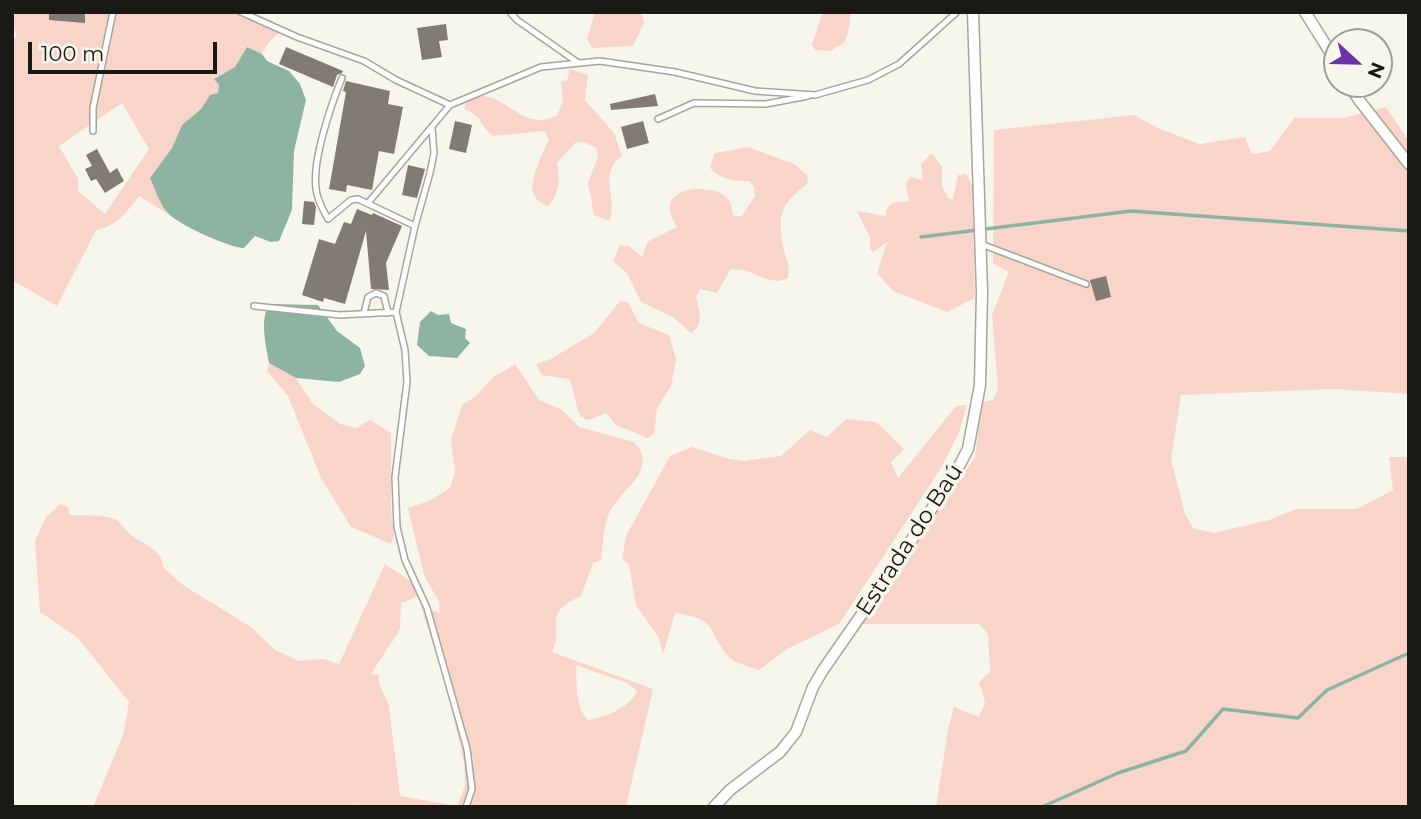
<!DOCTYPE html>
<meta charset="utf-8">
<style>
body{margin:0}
#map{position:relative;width:1421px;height:819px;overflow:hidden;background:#f7f6ec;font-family:Montserrat,sans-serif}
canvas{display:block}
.frame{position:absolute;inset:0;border:14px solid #191915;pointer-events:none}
.north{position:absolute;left:1323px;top:28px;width:70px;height:70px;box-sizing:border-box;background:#f7f6ec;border:2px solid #9e9e96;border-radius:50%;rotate:112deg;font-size:19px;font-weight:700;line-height:28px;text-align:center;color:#191915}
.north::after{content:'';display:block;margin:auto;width:24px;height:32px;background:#6c32a8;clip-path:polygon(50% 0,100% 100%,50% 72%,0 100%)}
.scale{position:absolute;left:28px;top:42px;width:189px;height:32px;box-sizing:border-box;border:4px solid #191915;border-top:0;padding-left:9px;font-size:21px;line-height:24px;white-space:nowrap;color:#191915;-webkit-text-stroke:5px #f7f6ec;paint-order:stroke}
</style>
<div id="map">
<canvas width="1421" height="819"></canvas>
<div class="frame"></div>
<div class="north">N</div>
<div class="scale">100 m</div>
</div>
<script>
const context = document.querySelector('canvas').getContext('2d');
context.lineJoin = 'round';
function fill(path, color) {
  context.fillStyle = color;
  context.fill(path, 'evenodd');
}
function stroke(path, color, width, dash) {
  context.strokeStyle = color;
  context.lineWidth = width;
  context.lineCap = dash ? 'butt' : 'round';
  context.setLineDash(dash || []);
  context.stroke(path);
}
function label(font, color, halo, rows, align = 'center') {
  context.font = font + ' Montserrat,sans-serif';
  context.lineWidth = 7;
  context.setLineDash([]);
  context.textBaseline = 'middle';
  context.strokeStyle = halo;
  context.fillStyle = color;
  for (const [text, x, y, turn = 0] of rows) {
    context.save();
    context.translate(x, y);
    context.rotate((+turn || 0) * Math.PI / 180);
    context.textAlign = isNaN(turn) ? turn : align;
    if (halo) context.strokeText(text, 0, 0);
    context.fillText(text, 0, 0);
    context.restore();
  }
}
fill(new Path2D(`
 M12 12H242L241 17 273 29 278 33 266 46 262 54 247 47 235 67 214 79 219 85 218 94 210 95 201 109 182 125 172 148 150 178 168 214 139 196C127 212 117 226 96 230L57 306 12 280V42L16 36ZM122 103 149 149 105 214 78 191V179L59 146Z
 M595 12H639L642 15 644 23 633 46 592 48 587 38Z
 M820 12H851L849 29 844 43 830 51 815 50 812 44 822 15Z
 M570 69 588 75 585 100 614 133 622 156C597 172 619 200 609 221L594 215 588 183 598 157 596 148 586 143 576 142 557 163C560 180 560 192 548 206 544 204 537 201 535 197 526 185 544 151 549 139L544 131 493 136C478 124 485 118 464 109L467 99C500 87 510 119 541 120 545 120 552 117 557 116L563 101 561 82 567 80Z
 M1386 107 1409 141V394L1333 389 1181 395 1171 459 1185 514 1193 528 1214 533 1269 520 1296 509H1357L1393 490 1389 457H1409V807H936L948 729 954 707 979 717 985 702 979 682 990 672 988 634 979 624H861L975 457 982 402 993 400 998 388 992 315 1009 272 993 264 994 130 1134 115 1160 129 1200 144 1245 137 1252 154 1270 151 1294 118H1344Z
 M748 147 794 164 807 175 808 183C779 206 777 214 784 251 787 261 790 267 788 278 769 289 751 265 730 270L717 293 700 289 696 297C699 312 705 323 691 333L673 317 641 302 627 273 613 261 620 245 629 246 642 257 647 242 677 227C675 223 671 217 670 212 665 184 718 184 728 199 731 203 732 210 733 215L741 217 755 196 754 187 749 181C733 181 721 180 710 168L715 153Z
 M932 153 942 167V186L949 199H953L958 175 966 174 972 185 975 298 947 312 893 291 877 273 887 242 873 252 870 249V237L857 211 885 216 887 208 893 203 909 201 906 184 910 177 923 180 921 164Z
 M620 301 628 302 639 323 669 335 676 359 671 386 657 408 654 434 647 438 616 425 606 413 589 420 581 417C574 404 575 389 569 379L542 375 536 364 551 359 594 333Z
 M269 363 296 378 312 403 340 424 356 428 370 420 391 433V511L394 535 391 544 351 527 321 478 288 396 267 371Z
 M515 364 539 400 561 409 579 427 634 442C661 472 618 489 608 516 603 529 603 546 601 560L593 563 581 596C539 615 566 625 552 652L653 689 626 807H364L359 804 357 807H93L123 735 129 702 78 638 40 612 35 541 46 517 60 504 68 507 70 515C84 516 102 514 115 519 121 522 124 529 130 534 143 545 162 548 163 567L183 585 251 627 275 650 299 661 324 659 339 664 385 564 414 583 419 596 401 603 400 629 371 674 379 675V684L389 706 400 796 457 806 465 786 464 762 447 690 421 606 440 613 439 602 424 575 408 508 429 501 450 488 455 472 451 440 462 405 476 396 492 378ZM576 665 627 683 637 691C628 709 607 716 588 720 575 707 577 683 576 665Z
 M967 405 959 432 941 468 839 624 787 649 759 670C750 667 734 663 728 656 705 627 719 620 675 613L663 655 659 638 636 605 629 565 622 559 626 536 670 456 692 447 729 459 744 461 781 456 810 430 827 437 846 419 876 422 904 449 891 462 898 478 956 406Z`), '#f8d4c9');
fill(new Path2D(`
 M247 47 262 54 267 61 289 71 300 84 306 100 294 151 292 210 279 241 271 242 255 236 244 248C229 248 177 224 168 213 160 205 155 189 150 178L172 148 182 125 201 109 210 95 218 93 219 85 214 79 235 67Z
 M270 304 318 305 337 331 360 348 365 366 360 374 339 382 296 378 269 363C266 346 259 317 270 304Z
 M431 311 438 315 449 314 451 323 466 329 465 338 470 343 457 358 429 356 417 345 420 322Z`), '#8db4a3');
stroke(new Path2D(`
 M921 237 1131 211 1409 231
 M1042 807 1118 773 1186 751 1223 709 1298 718 1327 690 1409 653`), '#8db4a3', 3.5);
fill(new Path2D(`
 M49 12H85V23L49 20Z
 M446 24 448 40 439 41 442 57 422 60 417 28Z
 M286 47 343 71 342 73 337 75 333 87 279 64Z
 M346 81 390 91 388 104 403 107 394 154 379 151 372 190 347 185 346 192 329 189 346 92 343 91Z
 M655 94 658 106 611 110 610 104Z
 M455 121 472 125 466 153 449 149Z
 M643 121 649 143 627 149 621 127Z
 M97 149 110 173 117 168 124 181 105 193 96 179 91 181 85 169 92 166 86 155Z
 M408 165 425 169 417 198 402 195Z
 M304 201 314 202 316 207 314 225 302 224Z
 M357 209 372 215 373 213 402 226 386 263 389 290 371 289 366 231 345 304 324 298 323 302 302 295 319 239 335 244 344 222 351 224Z
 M1106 276 1111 297 1096 301 1090 280Z`), '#817b73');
const lane = new Path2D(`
 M241 12 297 37 364 61 396 80 450 105
 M510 12 517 20 577 62
 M342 78C331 105 312 160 316 189 317 200 323 210 328 219L351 200 358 199 415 226
 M658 119 694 103 766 104 808 96
 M432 128 434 153 430 173 415 226 396 312 405 350 407 382 395 477 397 527 405 560 427 608 467 749 472 789 466 807
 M93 131V108L113 12
 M368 203 450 105 541 67 600 61 675 72 755 91 815 95 868 80 899 64 957 12
 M981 244 1086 284
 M254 306 340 315 396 312
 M364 313 368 297 376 293 384 296 388 313`);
const street = new Path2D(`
 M1305 12 1337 63
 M1349 84 1359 100 1409 164
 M714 807 730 790 780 752 796 732 813 687 823 670 889 575 958 468 968 449 980 385 982 292 973 12`);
stroke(lane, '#a7a69c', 8);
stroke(street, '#a7a69c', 13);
stroke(lane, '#fff', 5);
stroke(street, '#fff', 10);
label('23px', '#191915', '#f7f6ec', [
 ["Estrada do Baú",910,540,-57]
]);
</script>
